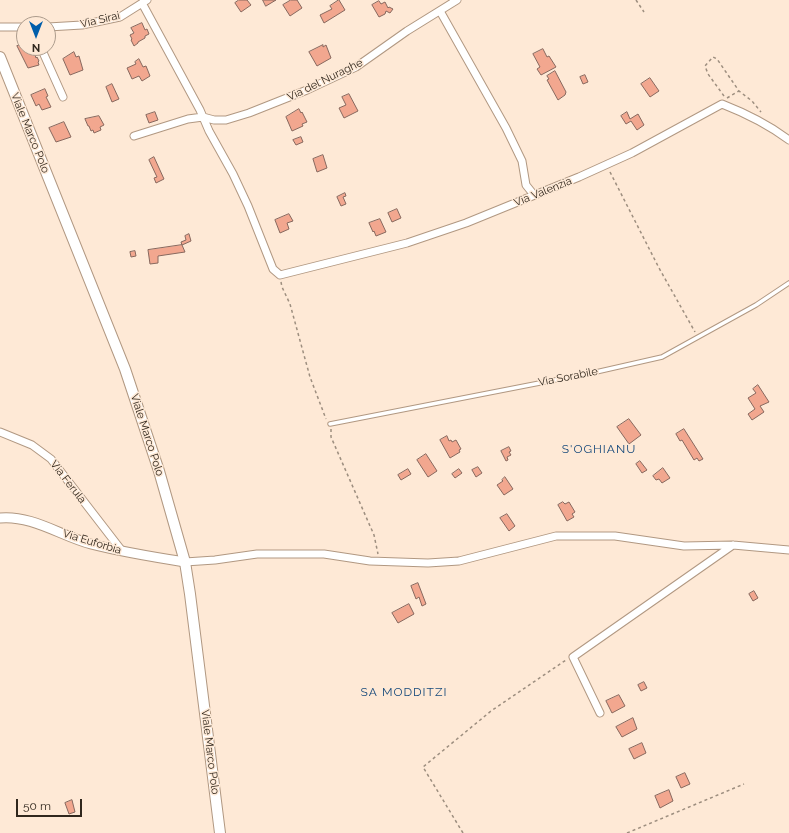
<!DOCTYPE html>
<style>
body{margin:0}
#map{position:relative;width:789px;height:833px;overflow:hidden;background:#fee9d6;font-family:Raleway,sans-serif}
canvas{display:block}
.north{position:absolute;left:16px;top:16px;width:40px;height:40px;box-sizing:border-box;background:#fee9d6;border:1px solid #ac9b8c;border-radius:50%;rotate:180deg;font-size:11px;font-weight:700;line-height:16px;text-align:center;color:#30271d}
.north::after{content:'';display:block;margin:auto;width:14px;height:18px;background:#005eab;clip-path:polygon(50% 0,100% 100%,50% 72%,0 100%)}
.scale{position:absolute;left:16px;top:799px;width:66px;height:18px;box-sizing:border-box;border:2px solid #30271d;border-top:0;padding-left:5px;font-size:12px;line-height:14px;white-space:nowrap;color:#30271d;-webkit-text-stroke:3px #fee9d6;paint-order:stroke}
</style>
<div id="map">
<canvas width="789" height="833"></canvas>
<div class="north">N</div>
<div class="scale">50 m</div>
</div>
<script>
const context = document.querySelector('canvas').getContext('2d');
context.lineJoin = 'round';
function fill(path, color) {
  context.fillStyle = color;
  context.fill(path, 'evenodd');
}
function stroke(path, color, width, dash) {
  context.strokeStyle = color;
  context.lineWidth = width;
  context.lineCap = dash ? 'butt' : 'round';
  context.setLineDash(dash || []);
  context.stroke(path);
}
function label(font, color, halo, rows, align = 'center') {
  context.font = font + ' Raleway,sans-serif';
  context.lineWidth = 3;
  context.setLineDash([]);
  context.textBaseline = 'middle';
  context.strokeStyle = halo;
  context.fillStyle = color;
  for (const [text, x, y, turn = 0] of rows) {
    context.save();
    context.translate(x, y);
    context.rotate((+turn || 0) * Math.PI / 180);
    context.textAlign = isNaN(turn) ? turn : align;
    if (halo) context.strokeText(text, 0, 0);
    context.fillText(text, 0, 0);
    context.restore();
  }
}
const building = new Path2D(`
 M239 0H247L251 5 241 12 235 3Z
 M263 0H276L266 6Z
 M291 0H297L302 8 290 16 283 5Z
 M339 0 345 10 324 23 320 15 332 9 330 6Z
 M379 1 381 4 385 2 388 8 389 7 393 9 390 13 386 11 385 14 379 17 372 5Z
 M142 23 145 30 147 29 149 34 145 36V38L138 42V43L134 46 131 40 132 39 130 35 134 33 131 28Z
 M21 45 22 47 24 46V48H33L36 58 37 57 39 61 38 62 39 65 28 68 17 46Z
 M323 45V47L326 45 331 58 317 66 309 52Z
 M543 49 547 57 549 56 556 67 541 75 537 69 540 67 533 54Z
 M74 52 76 57 79 56 83 70 70 75 63 59Z
 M139 59 143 67 146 66 150 76 142 81 139 76 132 79 127 68 136 64 135 62Z
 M555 71 566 92 565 95 558 100 547 80 549 79 547 76Z
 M585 75 588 82 583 84 580 77Z
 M650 78 659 91 650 97 641 84Z
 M112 84 119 99 112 102 106 87Z
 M45 89 48 96 46 97 51 107 42 110 39 104 36 106 31 95Z
 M349 94 358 111 344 118 339 108 346 105 342 97Z
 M299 109 301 113 302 112 307 122 302 124 303 126 292 131 286 117Z
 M155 112 158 120 149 123 146 115Z
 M627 112 630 119 638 114 644 125 637 130 631 121 626 124 621 116Z
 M99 116 104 125 100 127 101 130 94 133 93 130 91 131 89 126H88L85 119Z
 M64 122 71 137 56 142 49 128Z
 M301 137 303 142 296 145 293 140Z
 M323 155 327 168 317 172 313 159Z
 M154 157 164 179 156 183 154 178 157 177 149 160Z
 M345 193 346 196 343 197 346 204 341 206 337 197Z
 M397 209 401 218 392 222 388 213Z
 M289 214 293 221 287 223 289 229 280 233 275 220Z
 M380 219 386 232 376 236 374 231 373 232 369 223Z
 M189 234 191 241 182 245 181 242 186 240 185 236Z
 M182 245 185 252 158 256V263L150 264 148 250Z
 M135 251 136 256 131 257 130 252Z
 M758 385 769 402 760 406 764 412 752 420 748 414 755 409 748 398 756 393 753 389Z
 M629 419 641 435 629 444 617 427Z
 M684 429 703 459 699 461 697 458 694 460 682 440 680 441 676 434Z
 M447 436 449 441 451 440 452 442 456 440 461 449 459 450 460 452 450 458 440 440Z
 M509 447 511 451 509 452 511 455 507 457 508 460 506 461 501 451Z
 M426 454 437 471 428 477 417 460Z
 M640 461 647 470 642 473 636 464Z
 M478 467 482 473 476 477 472 470Z
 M663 468 670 478 662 483 659 479 656 480 653 476Z
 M408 469 411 474 401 480 398 475Z
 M459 469 462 473 455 478 452 474Z
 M505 477 513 489 504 495 497 485 503 481 502 480Z
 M563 502 565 504 569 502 575 512 572 514 574 517 567 521 558 505Z
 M507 514 515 526 509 531 500 518Z
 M418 583 426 604 422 606 419 597 416 599 411 586Z
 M754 591 758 598 753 601 749 594Z
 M409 604 414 614 398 623 392 613Z
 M644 682 647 688 641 691 638 685Z
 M619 695 625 706 612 713 606 701Z
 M633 718 637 729 622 737 616 727Z
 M642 743 646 753 634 759 629 749Z
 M685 773 690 784 681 788 676 777Z
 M669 790 673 801 660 808 655 796Z
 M72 800 75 812 69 814 65 803Z`);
fill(building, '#f2a78f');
stroke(building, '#87685e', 1);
const service = new Path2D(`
 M330 424 596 372 662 357 756 305 789 283`);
const minor = new Path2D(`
 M142 3 200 110 209 131 233 174 248 206 273 269 280 275 407 243 466 223 579 177 632 153 722 104C745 113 769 125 789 140
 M440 11 506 128 522 161 526 185 534 195
 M0 27H24
 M48 27 82 25 120 17 147 0
 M41 48 63 97
 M134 136 188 119 203 117 214 120H226L249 113 307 90 356 67 407 31 457 0
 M0 432 32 445 51 459 122 551
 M185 562 215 560 257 554H324L370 561 428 563 459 561 556 536H615L684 546 733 545 789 550
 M600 713 573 657 733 545`);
const tertiary = new Path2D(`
 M0 518C32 515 61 536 91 544 122 552 153 557 185 562`);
const secondary = new Path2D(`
 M0 57 125 369 159 471 185 562 190 594 220 833`);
stroke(service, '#b19882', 5.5);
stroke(minor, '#b19882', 9);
stroke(tertiary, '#b19882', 11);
stroke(secondary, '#b19882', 12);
stroke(new Path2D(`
 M636 0 644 12
 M724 96 708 74 705 66 713 57 717 59 739 91 752 101 761 112
 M727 98 739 91
 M610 172 659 268 695 332
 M281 282 282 287 290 304 310 377 326 419
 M331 429V437L374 535 378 554
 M463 833 423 767 491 711 566 660
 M627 833 744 784`), '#9d8e7f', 1.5, [3, 3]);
stroke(service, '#fff', 3.5);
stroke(minor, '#fff', 7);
stroke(tertiary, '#fff', 9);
stroke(secondary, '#fff', 10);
label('11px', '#30271d', '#fee9d6', [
 ["Via Sirai",100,20,-13],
 ["Via del Nuraghe",325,80,-26],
 ["Viale Marco Polo",30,133,68],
 ["Via Valenzia",543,192,-22],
 ["Via Sorabile",568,377,-11],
 ["Viale Marco Polo",147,435,72],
 ["Via Ferula",68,482,52],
 ["Via Euforbia",92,542,17],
 ["Viale Marco Polo",210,752,83]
]);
context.letterSpacing = '1px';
label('12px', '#16497b', '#fee9d6', [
 ["S'OGHIANU",599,449],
 ["SA MODDITZI",404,692]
]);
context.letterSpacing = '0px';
</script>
